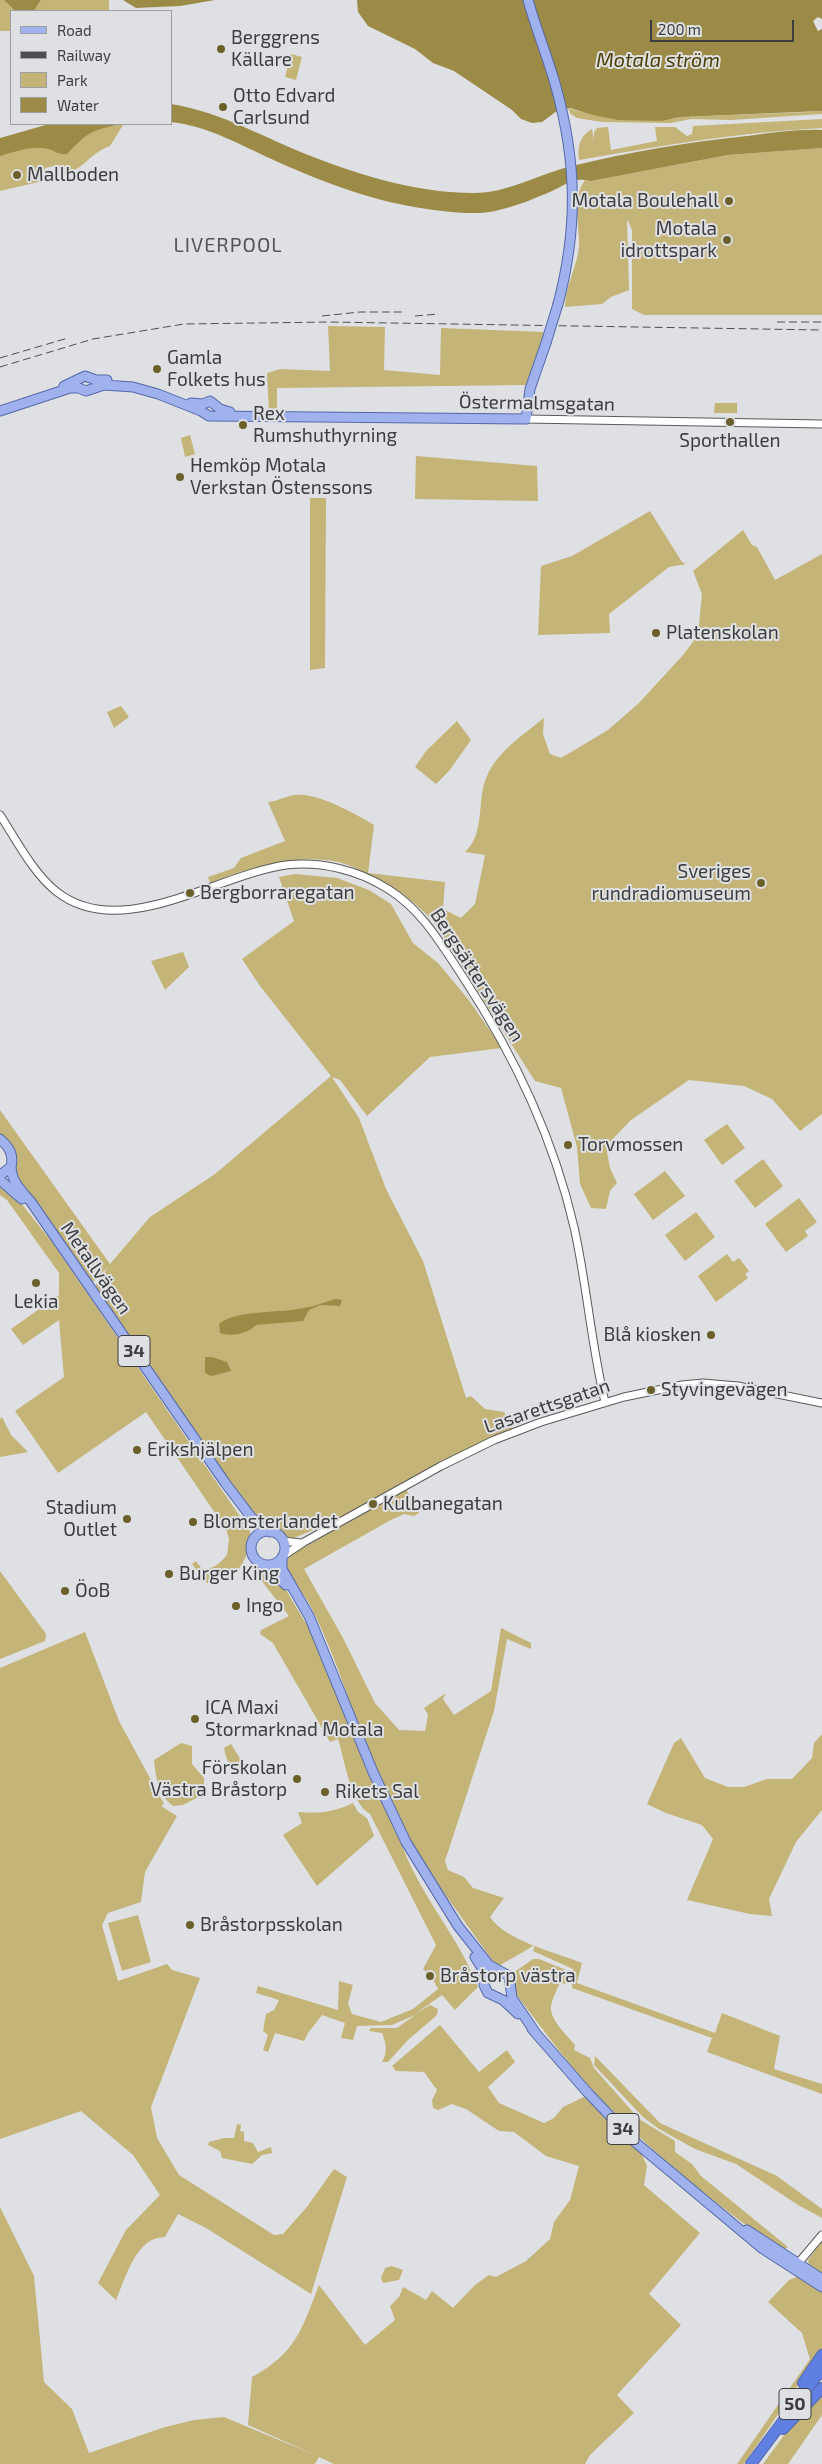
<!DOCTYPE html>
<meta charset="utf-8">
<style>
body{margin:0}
#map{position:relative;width:822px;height:2464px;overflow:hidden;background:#dfe0e3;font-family:"Exo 2",sans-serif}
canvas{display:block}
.legend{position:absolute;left:10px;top:10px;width:162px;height:115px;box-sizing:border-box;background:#dfe0e3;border:1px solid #9e9fa1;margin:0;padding:6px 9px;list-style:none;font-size:15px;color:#3c3d3e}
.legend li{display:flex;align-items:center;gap:10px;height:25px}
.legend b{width:25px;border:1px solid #9e9fa1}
.scale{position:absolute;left:650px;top:20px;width:144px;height:22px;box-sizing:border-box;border:2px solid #3c3d3e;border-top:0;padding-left:6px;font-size:15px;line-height:18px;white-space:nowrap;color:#3c3d3e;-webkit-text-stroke:4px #dfe0e3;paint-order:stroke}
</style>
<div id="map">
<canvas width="822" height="2464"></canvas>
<ul class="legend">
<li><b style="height:6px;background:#a0b2ee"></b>Road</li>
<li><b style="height:6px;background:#4d4e50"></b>Railway</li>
<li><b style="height:14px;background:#c4b477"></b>Park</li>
<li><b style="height:14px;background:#9c8b47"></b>Water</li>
</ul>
<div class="scale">200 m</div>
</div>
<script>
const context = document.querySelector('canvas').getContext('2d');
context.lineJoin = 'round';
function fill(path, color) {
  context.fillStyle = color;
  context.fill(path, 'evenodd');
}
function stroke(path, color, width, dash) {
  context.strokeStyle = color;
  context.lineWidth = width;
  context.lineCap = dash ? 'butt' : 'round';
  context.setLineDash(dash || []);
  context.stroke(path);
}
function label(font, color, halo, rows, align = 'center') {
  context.font = font + ' "Exo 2",sans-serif';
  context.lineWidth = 4;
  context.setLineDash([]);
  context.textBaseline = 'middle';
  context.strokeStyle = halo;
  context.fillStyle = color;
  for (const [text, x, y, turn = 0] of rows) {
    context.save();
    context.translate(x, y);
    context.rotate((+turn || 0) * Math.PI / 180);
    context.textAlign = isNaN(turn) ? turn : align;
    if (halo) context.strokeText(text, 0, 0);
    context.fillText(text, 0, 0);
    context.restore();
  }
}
fill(new Path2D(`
 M0 0H4L15 11H11V31H0Z
 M41 0H109V11H34Z
 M291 54 302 57 296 80 285 77Z
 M568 108 578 111 673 119 681 117 809 112 822 111V114L731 120 691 119 671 123 602 122 577 118 571 114Z
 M822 119V128C740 132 660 146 579 160 577 146 580 136 592 129L594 141V132L597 128 608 127 611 150 657 141 655 127H675L687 136 692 134 693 126Z
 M75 124 123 125 110 146C92 152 81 171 62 176L59 165 45 168 47 180 0 191V145Z
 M822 148V315H644L632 309V230L627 219 629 290 611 297 602 304 565 307C565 286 577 267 579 247 580 224 571 199 585 180L591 181 728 155Z
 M328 326 385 327 384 370 440 375 441 328 545 332 526 385 277 388V411H269L267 373 280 369 330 371Z
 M715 403H737V413H714Z
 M190 435 195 454 185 457 181 438Z
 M416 456 537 466 538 501 415 499Z
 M310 498H326L325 668 310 670Z
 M650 511 682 562 686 564 669 567 609 614 610 633 538 635 541 566 572 556Z
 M743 530 752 545 757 547 775 580 822 554V1114L800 1131 772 1099 744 1086 689 1080 631 1120 606 1146 610 1168 617 1183 610 1191 606 1209 591 1208 580 1184 577 1147 561 1088 535 1081 433 921C415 902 399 890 375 878 366 874 357 868 348 865 305 850 251 868 210 883L208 877 234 868 241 858 285 841 268 802C278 801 286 796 295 795 319 793 353 813 374 825L368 873 445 882 443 909 461 918 475 904 485 855 465 852C486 833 476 799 487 776 497 752 524 734 544 718L543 734 550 754 561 758 608 730 639 703 683 655 698 635 702 594 693 571Z
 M121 706 129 717 114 728 107 712Z
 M457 721 471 740 449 771 436 784 415 767 426 751Z
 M295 874 337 878 369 890 391 904 413 943 438 963 468 999 502 1048 430 1057 367 1116 340 1080 332 1077 359 1118 386 1189 423 1261 466 1398 471 1396 485 1409 504 1412 514 1432 405 1487 419 1513 414 1516 404 1514 389 1521 304 1569 343 1638 375 1703 399 1730 425 1731 428 1715 424 1708 446 1693 443 1699 454 1715 491 1691 501 1628 531 1643V1649L507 1639 494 1711 445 1861 448 1870 464 1877 473 1888 504 1898 490 1917C506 1941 555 1952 582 1963L577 1983 715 2033 722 2013 780 2036 774 2069 822 2084V2094L707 2052 712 2038 572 1988 573 1969 533 1951 535 1945 497 1967 397 1827C408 1882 458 1933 478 1987L455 2010 442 1995 415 2014 430 2005 438 2009 437 2015 408 2040 388 2062H382C388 2052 386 2043 382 2033L369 2031 371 2028H397L415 2015 392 2025 357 2026 353 2040 341 2038 345 2023 322 2015 308 2033 304 2041 275 2033 268 2052 263 2050 268 2035 263 2031 266 2014 274 2010 279 2000 256 1993 258 1986 338 2010 339 1981 353 1985 348 2003 352 2014 381 2022 413 2009 438 1989 431 1976 423 1969 436 1945 370 1814C350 1802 345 1761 338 1739L330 1742 273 1643 260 1634 261 1630 289 1616 254 1571 261 1568 280 1580 311 1632 370 1769C355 1715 338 1663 314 1613 306 1596 294 1583 286 1567L288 1557 292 1553 361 1510 294 1538 285 1537 249 1510 94 1288 108 1267 91 1284 17 1181 8 1143 0 1135V1110L110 1264 150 1217 215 1174 331 1076 260 986 242 959 294 921 279 877Z
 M183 952 189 967 165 990 151 961Z
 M727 1124 745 1148 722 1165 704 1140Z
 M763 1159 783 1186 755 1208 734 1181Z
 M665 1171 685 1196 653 1220 634 1194Z
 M0 1186 17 1198 52 1242 250 1531C252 1558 235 1583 207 1583L192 1564 196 1561 201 1568C213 1570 219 1564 227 1555L229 1539 226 1529 146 1412 58 1473 15 1411 64 1377 59 1320 23 1345 11 1329 59 1295V1273L7 1200 0 1195Z
 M799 1198 817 1222 805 1231 808 1236 786 1252 765 1224Z
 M696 1212 715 1237 685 1261 665 1235Z
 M727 1254 733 1262 739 1258 749 1271 745 1274 748 1278 716 1302 698 1276Z
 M2 1417 11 1435 28 1452 0 1457V1419Z
 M0 1571 46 1634 45 1641 0 1659Z
 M85 1632 119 1721 164 1804 161 1806 177 1816 145 1872 141 1902 108 1913 102 1925 118 1981 167 1964 172 1970 200 1978 151 2107 157 2138 179 2175 274 2235 283 2234 306 2208 334 2169 347 2177 311 2294 206 2228 178 2214 165 2237C136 2237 126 2277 116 2300L98 2283 126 2230 160 2195 133 2155 81 2111 0 2139V1668Z
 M822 1734V1810L796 1842 769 1899 772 1916 750 1914 687 1900 713 1839 702 1825 666 1813 647 1804 674 1743 681 1738 705 1778 728 1787H744L767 1779H792L812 1758 814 1743Z
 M181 1743 192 1746V1764L204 1778V1794L183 1805 173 1806C158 1795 156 1777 154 1760Z
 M231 1744 244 1765V1772C231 1775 226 1758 224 1748Z
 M353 1803 358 1812 367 1818 374 1836 317 1886 283 1835 302 1823 298 1812C319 1814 334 1812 353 1803Z
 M138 1915 151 1962 122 1971 108 1923Z
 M533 1959H539L566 1970 569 1976 565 1984 560 1983C557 1990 552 1999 551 2006 549 2019 567 2035 575 2045L574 2050 590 2058 594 2068 639 2119 675 2141V2152L692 2164 701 2176 788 2247 783 2251C719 2208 656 2156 602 2100 569 2066 541 2027 513 1990L511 1980 516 1971Z
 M440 2025 479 2072 507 2050 515 2062 488 2087 499 2103 544 2123 554 2118 563 2107 586 2096 640 2150 647 2166 644 2185 700 2233 649 2294 681 2325 617 2395 634 2413 590 2455 585 2464H334L319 2457 315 2464H0V2207L34 2276 44 2382 72 2409 89 2453 165 2427 194 2420 224 2417 315 2455 248 2425 252 2377C296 2353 302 2329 319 2285L365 2345 395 2320 390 2306 399 2297 403 2287 426 2300 432 2291 453 2308 475 2285 489 2275 496 2277 526 2261 550 2239 554 2222 570 2200 579 2166 546 2156 514 2132 499 2131 466 2109 452 2104 438 2110 433 2108 432 2100 437 2090 424 2072 396 2071 392 2066Z
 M595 2056 660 2123 777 2176 822 2209V2218L798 2205 736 2164 695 2149 659 2129 643 2117 594 2065Z
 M237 2124 241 2125 240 2131 244 2132V2141L253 2143 258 2152 271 2147 272 2153 262 2155 252 2164 222 2158 220 2151 208 2145 209 2142 224 2138H234Z
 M822 2241V2276L809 2265 808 2260Z
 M392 2266 403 2270 399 2280 383 2283 381 2278 385 2268Z
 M799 2276 822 2289V2350L744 2464H737L810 2359 802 2333 768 2302 789 2280Z
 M822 2393V2415L788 2464H763L795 2420Z`), '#c4b477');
fill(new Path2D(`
 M4 0H41L34 11H15Z
 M123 0H215L180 6 136 8Z
 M357 0H822V19L818 17 813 21 818 31 822 29V111L681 117 661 121 618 120 593 115 570 108 557 111 542 122 532 123 521 119 512 110 454 71 433 63 415 49 368 26 358 12Z
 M171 104C223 112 267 140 316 158 365 177 421 193 474 193 508 193 539 174 572 166 629 152 688 142 747 136 771 133 797 129 822 130V148L728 155 591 181C570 177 569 184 552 191 536 198 517 206 499 210 477 216 449 212 427 209 375 202 325 183 278 162 244 147 209 126 171 122Z
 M49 124H120C90 131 88 132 67 154 58 155 56 151 48 149 33 145 14 152 0 156V138Z
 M335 1299 342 1300 340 1306 320 1305 309 1310 303 1321 256 1325C247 1334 232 1337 220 1333L219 1324C234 1310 283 1313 304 1308 315 1306 325 1302 335 1299Z
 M205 1357H212L227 1362 231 1371 211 1376 205 1373Z`), '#9c8b47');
const minor = new Path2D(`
 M526 419 822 424
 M0 815C17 841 33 873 57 892 121 942 216 875 286 865 321 861 358 870 388 889 422 910 441 944 463 977 513 1053 553 1136 574 1227 587 1285 591 1344 605 1402
 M283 1541 301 1543
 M283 1556 304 1542 441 1466 494 1440 541 1422 624 1397 682 1385 703 1383 738 1386 822 1403
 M795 2267 822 2235`);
const major = new Path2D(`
 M528 0C536 29 548 58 556 87 577 163 578 228 558 304
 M64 386 85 376 96 380H107
 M191 403 203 404 210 401 220 409 230 412
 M0 411 70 388H79L86 391 104 385 133 387 158 394 201 411 209 416 526 419 530 389 546 343
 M0 1139C9 1147 14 1154 11 1167L0 1175
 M11 1167C12 1183 22 1191 31 1202L226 1484 251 1517 270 1532
 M0 1180 22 1199
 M251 1548a17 17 0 1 1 34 0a17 17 0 1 1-34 0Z
 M282 1559V1569L309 1616 373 1772 406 1842 458 1926 489 1965 509 1976 512 1998 535 2032
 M265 1565 286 1585
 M475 1957 484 1971V1985L488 1993 503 2000 518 2014
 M532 2029 588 2093 635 2142 763 2249 822 2287
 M747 2230 822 2279`);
const highway = new Path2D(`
 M803 2383 822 2355
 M783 2429 822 2388
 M751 2464 822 2369`);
stroke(minor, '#58595c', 9);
stroke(major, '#5368a9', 11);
stroke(highway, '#5368a9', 12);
stroke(minor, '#fff', 7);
stroke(major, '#a0b2ee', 9);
stroke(highway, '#607fe3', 10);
stroke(new Path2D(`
 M322 316 360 312H404
 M415 316 439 314
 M777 322H822
 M0 358 68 338
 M0 367 93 339 184 324 329 322 822 330`), '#4d4e50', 1, [8, 4]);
const majorBridge = new Path2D(`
 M546 343 558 304`);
stroke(majorBridge, '#5368a9', 11, []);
stroke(majorBridge, '#a0b2ee', 9);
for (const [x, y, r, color] of [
 [221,49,5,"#6b5f2c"],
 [223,107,5,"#6b5f2c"],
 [17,175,5,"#6b5f2c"],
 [729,201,5,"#6b5f2c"],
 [727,240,5,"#6b5f2c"],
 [157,369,5,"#6b5f2c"],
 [730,422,5,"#6b5f2c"],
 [243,425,5,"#6b5f2c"],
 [180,477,5,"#6b5f2c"],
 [656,633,5,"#6b5f2c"],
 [761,883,5,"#6b5f2c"],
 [190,893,5,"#6b5f2c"],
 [568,1145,5,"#6b5f2c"],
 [36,1283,5,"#6b5f2c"],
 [711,1335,5,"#6b5f2c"],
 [651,1390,5,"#6b5f2c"],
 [137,1450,5,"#6b5f2c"],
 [373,1504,5,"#6b5f2c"],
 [127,1519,5,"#6b5f2c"],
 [193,1522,5,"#6b5f2c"],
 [169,1574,5,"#6b5f2c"],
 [65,1591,5,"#6b5f2c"],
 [236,1606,5,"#6b5f2c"],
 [195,1719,5,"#6b5f2c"],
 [297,1779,5,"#6b5f2c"],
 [325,1792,5,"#6b5f2c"],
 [190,1925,5,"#6b5f2c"],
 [430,1976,5,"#6b5f2c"]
]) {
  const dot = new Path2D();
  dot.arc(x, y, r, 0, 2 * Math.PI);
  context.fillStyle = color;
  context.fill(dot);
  stroke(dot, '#dfe0e3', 2);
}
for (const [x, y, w] of [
 [134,1351,32],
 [623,2129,32],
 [795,2404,32]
]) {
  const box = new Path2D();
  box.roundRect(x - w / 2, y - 15.5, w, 31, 4);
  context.fillStyle = '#dfe0e3';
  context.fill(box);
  stroke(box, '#3c3d3e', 1);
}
label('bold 18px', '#3c3d3e', null, [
 ["34",134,1351],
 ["34",623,2129],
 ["50",795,2404]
]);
label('19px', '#3c3d3e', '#dfe0e3', [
 ["Berggrens",231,38],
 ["Källare",231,60],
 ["Otto Edvard",233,96],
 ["Carlsund",233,118],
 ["Mallboden",27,175],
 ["Motala Boulehall",719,201,"right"],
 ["Motala",717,229,"right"],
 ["idrottspark",717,251,"right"],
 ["Gamla",167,358],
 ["Folkets hus",167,380],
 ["Rex",253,414],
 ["Rumshuthyrning",253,436],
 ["Sporthallen",730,441,"center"],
 ["Hemköp Motala",190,466],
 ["Verkstan Östenssons",190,488],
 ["Platenskolan",666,633],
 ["Sveriges",751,872,"right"],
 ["rundradiomuseum",751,894,"right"],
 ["Bergborraregatan",200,893],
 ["Torvmossen",578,1145],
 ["Lekia",36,1302,"center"],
 ["Blå kiosken",701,1335,"right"],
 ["Styvingevägen",661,1390],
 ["Erikshjälpen",147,1450],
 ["Kulbanegatan",383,1504],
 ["Stadium",117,1508,"right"],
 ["Outlet",117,1530,"right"],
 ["Blomsterlandet",203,1522],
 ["Burger King",179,1574],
 ["ÖoB",75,1591],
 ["Ingo",246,1606],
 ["ICA Maxi",205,1708],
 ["Stormarknad Motala",205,1730],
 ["Förskolan",287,1768,"right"],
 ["Västra Bråstorp",287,1790,"right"],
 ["Rikets Sal",335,1792],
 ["Bråstorpsskolan",200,1925],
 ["Bråstorp västra",440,1976]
], 'left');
label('19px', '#3c3d3e', '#dfe0e3', [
 ["Östermalmsgatan",537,403,1],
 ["Bergsättersvägen",477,975,57],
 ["Metallvägen",96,1268,55],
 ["Lasarettsgatan",547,1406,-19]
]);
label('italic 20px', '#4b3f05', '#dfe0e3', [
 ["Motala ström",658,60]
]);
context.letterSpacing = '1px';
label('20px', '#535457', '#dfe0e3', [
 ["LIVERPOOL",228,245]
]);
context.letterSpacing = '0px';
</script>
